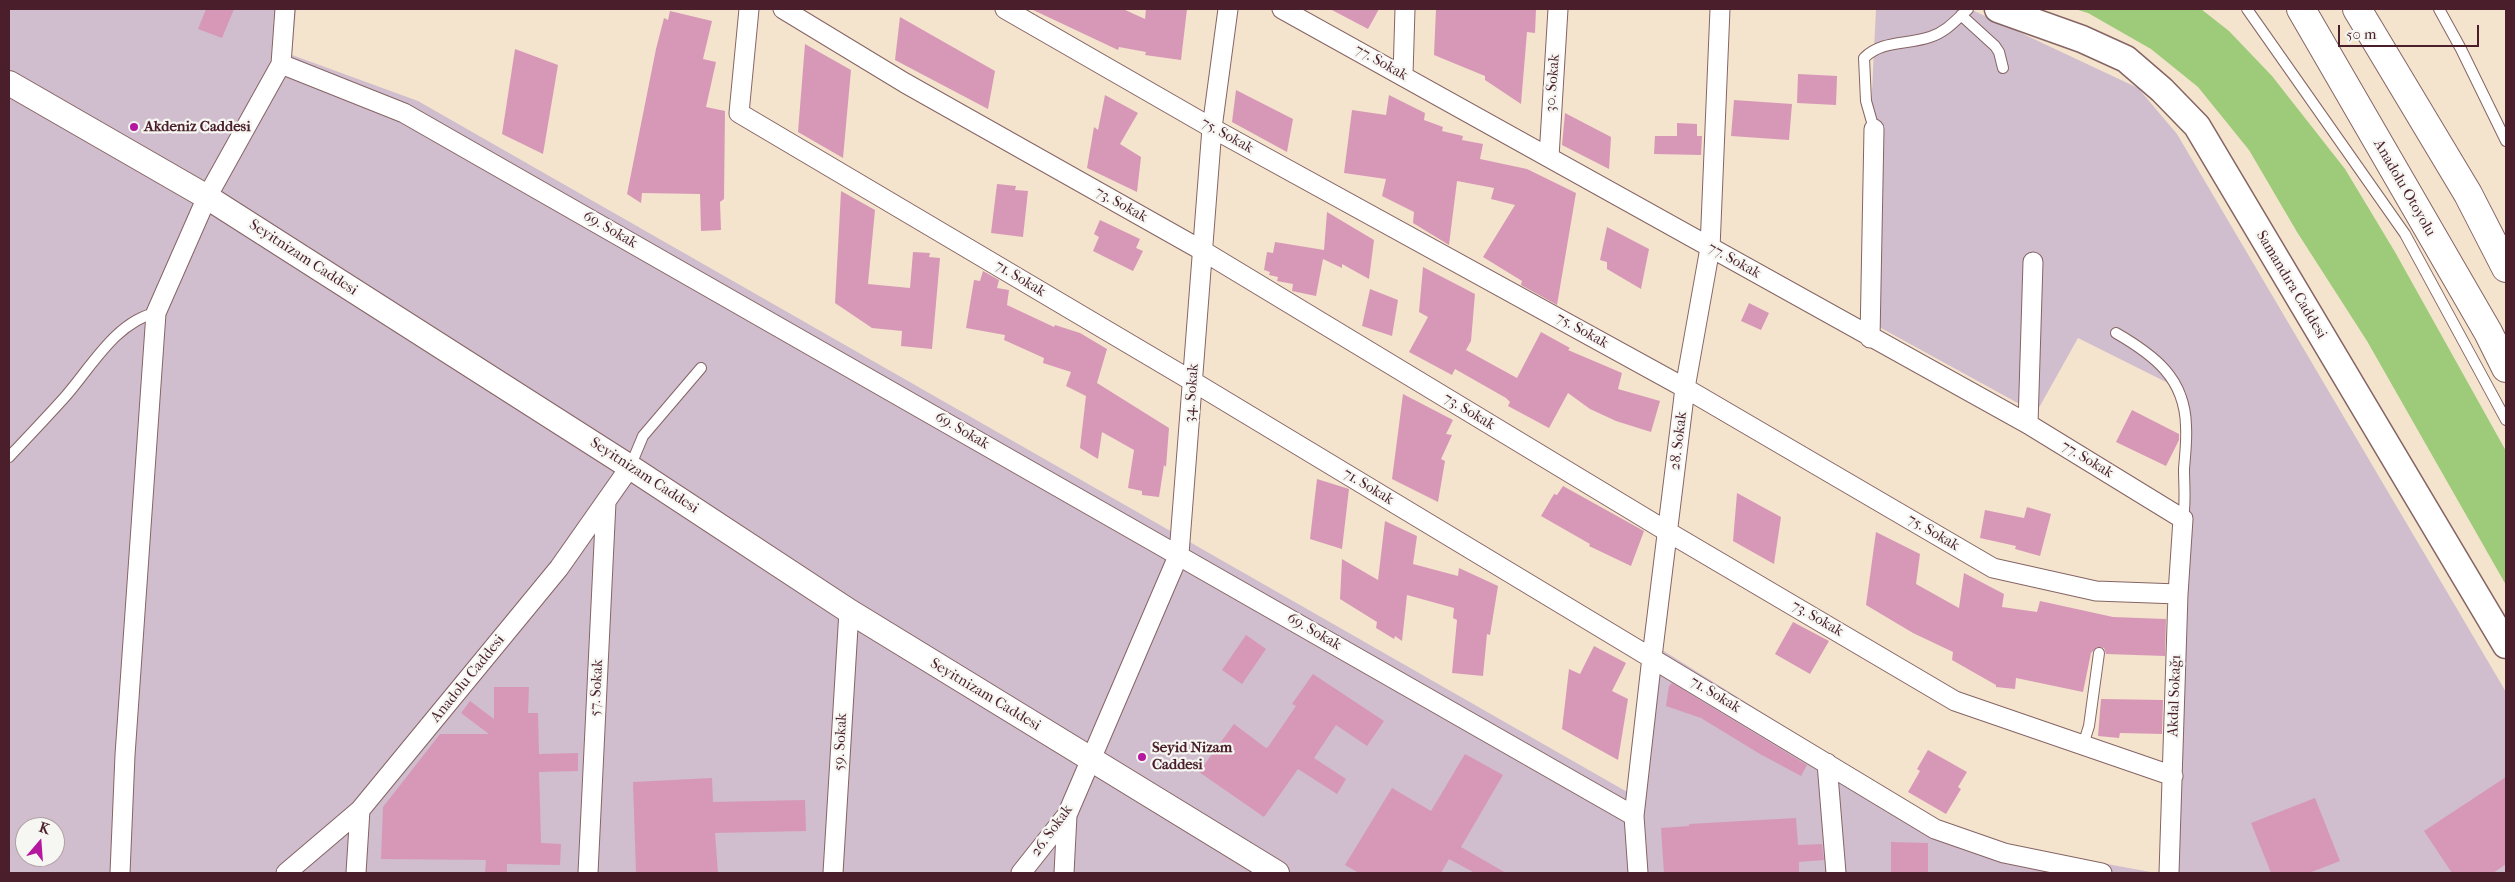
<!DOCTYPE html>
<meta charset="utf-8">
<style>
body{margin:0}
#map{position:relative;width:2515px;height:882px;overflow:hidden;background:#f4e4cd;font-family:"IM FELL French Canon",serif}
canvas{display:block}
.frame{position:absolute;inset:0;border:10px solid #4a1f2b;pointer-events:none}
.north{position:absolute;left:15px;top:817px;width:50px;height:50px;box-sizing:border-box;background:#f6f6f2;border:1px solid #b1a0a2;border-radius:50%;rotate:18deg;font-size:14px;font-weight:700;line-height:20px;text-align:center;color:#4a1f2b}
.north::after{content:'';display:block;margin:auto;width:18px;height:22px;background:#b5179e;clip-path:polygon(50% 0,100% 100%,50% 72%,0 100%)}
.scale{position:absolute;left:2338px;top:25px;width:141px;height:22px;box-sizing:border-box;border:2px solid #4a1f2b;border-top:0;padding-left:6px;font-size:15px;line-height:18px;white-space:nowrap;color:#4a1f2b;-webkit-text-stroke:4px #f6f6f2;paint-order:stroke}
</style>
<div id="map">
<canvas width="2515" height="882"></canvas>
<div class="frame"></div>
<div class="north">K</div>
<div class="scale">50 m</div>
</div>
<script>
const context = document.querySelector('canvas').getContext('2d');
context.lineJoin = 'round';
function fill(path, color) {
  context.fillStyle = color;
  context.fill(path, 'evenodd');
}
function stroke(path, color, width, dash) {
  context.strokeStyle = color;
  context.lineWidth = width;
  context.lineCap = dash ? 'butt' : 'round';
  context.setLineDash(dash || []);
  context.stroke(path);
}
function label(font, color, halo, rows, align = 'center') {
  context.font = font + ' "IM FELL French Canon",serif';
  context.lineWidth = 4.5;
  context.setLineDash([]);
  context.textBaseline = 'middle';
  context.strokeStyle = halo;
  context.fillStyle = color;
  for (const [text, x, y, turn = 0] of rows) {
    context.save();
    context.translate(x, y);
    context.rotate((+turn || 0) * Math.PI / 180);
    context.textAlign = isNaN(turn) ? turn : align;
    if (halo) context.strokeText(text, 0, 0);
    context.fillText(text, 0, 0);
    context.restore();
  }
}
fill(new Path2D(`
 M9 9H296L292 55 418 101 1643 801 1659 648 1937 822 2003 845 2156 873H9ZM25 827H55V857H25Z
 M1876 9H1970L2138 88 2177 134 2506 692V873H2166L2186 392 2078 338 2036 413 1861 317Z`), '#d0bdcd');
fill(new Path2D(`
 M2075 9H2201L2229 31 2272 76 2345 169 2395 252 2506 451V585L2367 341 2297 232 2249 150 2198 87 2151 49 2088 13Z`), '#9dcb79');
fill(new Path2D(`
 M206 9H234L222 38 198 29Z
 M1031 9H1123L1145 19 1146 9H1187L1181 60 1145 55 1146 52 1119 47 1118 50Z
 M1330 9H1379L1368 29Z
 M1436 9H1536L1535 33 1527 32 1521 104 1485 80V76L1434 55Z
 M670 11 712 21 703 59 716 62 706 107 725 111 724 199 720 202 721 230 701 231 700 194 642 193 641 203 627 194 656 49 664 18 668 20Z
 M900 17 995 71 988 109 895 60Z
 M805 44 851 70 843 158 798 132Z
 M515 49 558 65 543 154 502 134Z
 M1798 74 1837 76 1836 105 1797 103Z
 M1236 90 1293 119 1287 152 1232 122Z
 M1105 95 1138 113 1120 144 1141 157 1137 192 1087 168 1094 127 1098 130Z
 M1389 95 1425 113 1424 120 1443 127 1442 131 1463 136 1462 140 1483 144 1480 159 1527 169 1576 193 1557 305 1521 285 1522 281 1483 257 1515 205 1491 199 1494 188 1457 181 1449 245 1413 223 1414 212 1382 196 1386 179 1344 173 1352 110 1386 115Z
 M1734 100 1792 104 1789 140 1731 136Z
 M1565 113 1611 137 1609 169 1562 145Z
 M1677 123 1697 124V136H1702L1701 155 1654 154 1655 136H1677Z
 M997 184 1016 186 1015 190 1028 191 1023 237 991 233Z
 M841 191 875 210 868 284 910 288 913 252 930 253 929 257 940 258 932 349 901 346 902 331 872 328 835 303Z
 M1327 212 1374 240 1369 279 1342 264V268L1323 259 1316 296 1292 291 1293 284 1277 281 1278 277 1269 275 1270 272 1264 270 1267 252 1273 253 1275 242 1324 250Z
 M1100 220 1140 239 1136 248 1143 251 1133 271 1093 251 1099 237 1094 234Z
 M1607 227 1649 249 1641 289 1607 269V262L1600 260Z
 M1423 267 1475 294 1471 341 1466 350 1517 378 1541 332 1570 348 1568 350 1622 373 1618 389 1660 401 1651 432 1616 421 1590 409 1568 393 1549 428 1508 406 1510 402 1506 398 1455 369 1452 375 1409 352 1428 317 1419 312Z
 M983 271 999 280 997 288 1009 290 1007 305 1054 327 1055 325 1080 333 1107 349 1097 383 1169 428 1166 467 1164 465 1159 497 1142 495V491L1128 488 1134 450 1102 432 1098 459 1080 448 1086 396 1066 386 1071 372 1043 363 1044 358 1004 340 1005 335 966 328 974 280 980 281Z
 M1370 289 1398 300 1392 336 1362 326Z
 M1749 303 1769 313 1761 330 1741 321Z
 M1403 394 1453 420 1446 434 1452 435 1441 459 1445 461 1438 502 1392 479Z
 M2132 410 2179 434V440L2166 466 2116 442Z
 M1317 479 1349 489 1342 549 1310 539Z
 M1563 486 1644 531 1631 566 1589 546 1590 544 1541 516 1554 494 1557 495Z
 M1737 493 1781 517 1774 564 1733 541Z
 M2027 507 2051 514 2040 556 2015 549 2016 546 1980 538 1985 510 2024 518Z
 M1385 521 1417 536 1413 564 1458 576 1459 568 1498 586 1490 635 1487 634 1483 676 1452 673 1457 620 1453 618 1454 608 1407 595 1402 641 1395 636 1394 639 1376 628 1377 622 1340 599 1342 559 1378 580Z
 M1876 532 1920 554 1916 584 1959 608 1964 573 2004 594 2002 607 2037 612 2040 601 2113 617 2166 619 2165 656 2106 654 2104 648 2097 647 2091 653 2083 692 2016 678 2015 689 1996 687V685L1952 660 1953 652 1913 633 1866 605Z
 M1793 622 1829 641 1810 674 1775 654Z
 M1246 635 1266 649 1242 684 1222 670Z
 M1594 646 1626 663 1612 691 1628 699 1618 760 1562 729 1569 669 1580 674Z
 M1313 674 1384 721 1367 746 1336 725 1314 758 1346 779 1337 794 1298 769 1264 817 1199 772 1234 724 1266 748 1268 747 1296 706 1292 704Z
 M1672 683 1807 765 1801 776 1760 754 1701 718 1666 706 1669 686Z
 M494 687H529L528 713H538L539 754 578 753V771L539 772 541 843 561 844 560 865 507 864V873L485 872 486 860 381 859 383 807 440 734H489L461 713 470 701 494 719Z
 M2101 699 2163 700 2162 734 2120 733 2119 738 2098 736Z
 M1928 750 1967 772 1958 787 1961 789 1946 814 1908 792 1920 771 1917 769Z
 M1465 754 1503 775 1461 847 1506 873H1475L1449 859 1441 873H1359L1345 865 1392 788 1431 811Z
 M2506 777V864L2493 873H2452L2424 831Z
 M712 778 713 802 805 800 806 831 715 833 718 873H636L633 782Z
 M2315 798 2340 861 2309 873H2271L2251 823Z
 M1796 818 1798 845 1822 844 1824 860 1799 862V873H1664L1661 828 1689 826V824Z
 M1891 842 1928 843V873H1891Z`), '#d798b7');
const service = new Path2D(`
 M2247 9 2405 234 2506 420
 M2439 9 2461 49 2506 141
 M1961 15 1995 46 1999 52 2003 68
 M1874 129 1866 101 1864 58C1882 40 1907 45 1930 37 1946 32 1956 20 1968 9
 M2116 333C2154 355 2185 378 2186 426 2187 441 2185 455 2184 469 2184 486 2186 502 2183 519
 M9 457C27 438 46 418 64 398 90 369 116 321 156 313
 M630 467 643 436 701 368
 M2083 745 2089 726 2099 653`);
const minor = new Path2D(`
 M749 9 739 113 1192 381 1935 829 2004 853 2102 873
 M783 9 905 83 1203 251 1668 532 1955 701 2173 776
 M1005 9 1212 128 1685 388 1993 568 2096 591 2178 594
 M1282 9 2028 424 2183 519 2178 594 2169 873
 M281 64 404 113 1634 816
 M1403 75 1405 9
 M1549 157 1558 9
 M1870 338 1874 129
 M2028 424 2033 262
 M1827 763 1836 873
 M120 873 125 755 156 313 207 197 281 64 285 9
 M286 873 360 810 559 568 630 467
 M356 873 360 810
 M588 873 606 502
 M833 873 849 611
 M1021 873 1067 815 1179 554 1212 128 1228 9
 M1064 873 1067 815
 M1638 873 1634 816 1652 657 1685 388 1710 248 1720 9`);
const tertiary = new Path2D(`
 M9 83 207 197 630 467 849 611 1277 873`);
const secondary = new Path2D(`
 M1998 9 2082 39 2126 59 2162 90 2197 126 2506 645`);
const motorway = new Path2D(`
 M2301 9 2488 332 2506 368
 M2357 9 2468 194 2506 268`);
stroke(service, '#866464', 12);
stroke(minor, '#866464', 21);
stroke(tertiary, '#866464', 26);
stroke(secondary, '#866464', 29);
stroke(motorway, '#866464', 30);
stroke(service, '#fff', 10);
stroke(minor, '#fff', 19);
stroke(tertiary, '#fff', 24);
stroke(secondary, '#fff', 26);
stroke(motorway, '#fff', 28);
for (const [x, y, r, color] of [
 [134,127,5,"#b5179e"],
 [1142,757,5,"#b5179e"]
]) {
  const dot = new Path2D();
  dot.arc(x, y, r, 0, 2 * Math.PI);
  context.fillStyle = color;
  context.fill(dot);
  stroke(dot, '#f6f6f2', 2);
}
label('15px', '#4a1f2b', '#f6f6f2', [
 ["77. Sokak",1381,63,29],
 ["30. Sokak",1553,83,-86],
 ["75. Sokak",1227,136,29],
 ["Anadolu Otoyolu",2404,188,60],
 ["73. Sokak",1121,205,29],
 ["69. Sokak",610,230,30],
 ["Seyitnizam Caddesi",303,258,33],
 ["77. Sokak",1734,261,29],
 ["71. Sokak",1020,279,31],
 ["Samandıra Caddesi",2291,285,59],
 ["75. Sokak",1582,331,29],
 ["34. Sokak",1192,393,-86],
 ["73. Sokak",1469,412,31],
 ["69. Sokak",962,431,30],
 ["28. Sokak",1679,441,-83],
 ["77. Sokak",2087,460,31],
 ["Seyitnizam Caddesi",644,476,33],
 ["71. Sokak",1368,487,31],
 ["75. Sokak",1933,533,30],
 ["73. Sokak",1817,619,30],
 ["69. Sokak",1314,632,30],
 ["Anadolu Caddesi",468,679,-51],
 ["57. Sokak",597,688,-87],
 ["Seyitnizam Caddesi",985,695,31],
 ["71. Sokak",1715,695,31],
 ["Akdal Sokağı",2175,696,-88],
 ["59. Sokak",841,742,-87],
 ["26. Sokak",1052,831,-54]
]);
label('bold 15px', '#4a1f2b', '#f6f6f2', [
 ["Akdeniz Caddesi",144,127],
 ["Seyid Nizam",1152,748],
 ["Caddesi",1152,765]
], 'left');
</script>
